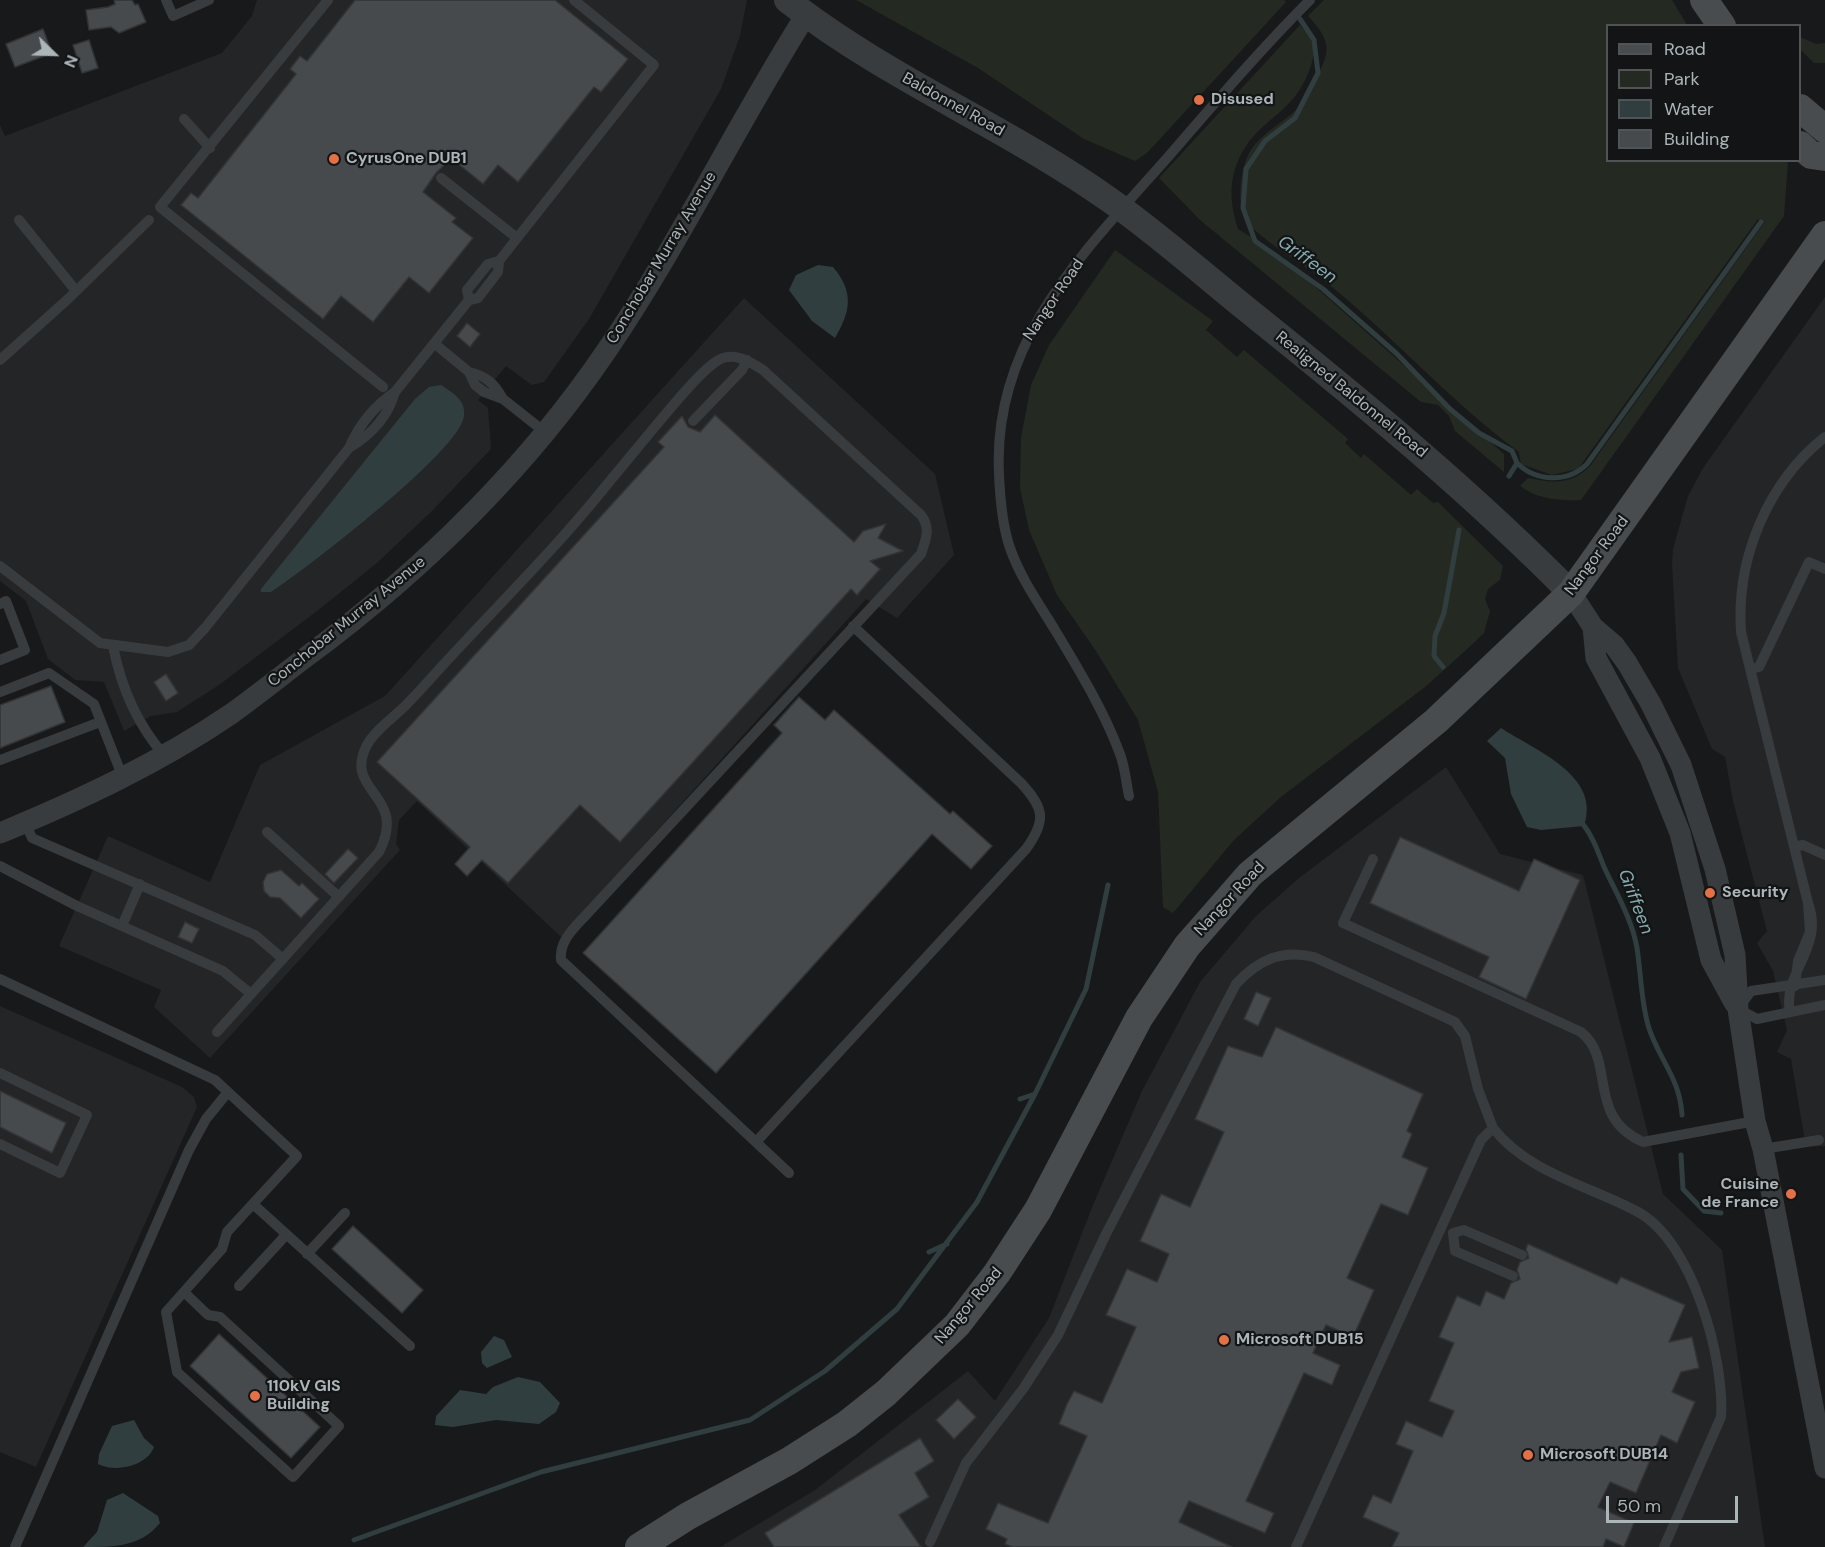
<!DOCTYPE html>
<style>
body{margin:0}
#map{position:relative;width:1825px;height:1547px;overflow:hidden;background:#18191a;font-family:"DM Sans",sans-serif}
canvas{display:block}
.legend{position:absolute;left:1606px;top:24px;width:195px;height:138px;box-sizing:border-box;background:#131415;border:2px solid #505456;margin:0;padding:8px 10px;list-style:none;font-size:18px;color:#acb5b8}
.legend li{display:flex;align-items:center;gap:12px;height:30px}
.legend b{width:30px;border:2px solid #505456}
.north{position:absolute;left:24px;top:24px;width:60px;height:60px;-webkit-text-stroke:4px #131415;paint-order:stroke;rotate:113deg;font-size:16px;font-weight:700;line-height:24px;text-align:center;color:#acb5b8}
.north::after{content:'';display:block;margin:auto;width:21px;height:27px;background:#acb5b8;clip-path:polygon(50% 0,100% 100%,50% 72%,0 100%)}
.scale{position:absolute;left:1606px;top:1496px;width:132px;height:27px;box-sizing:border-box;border:3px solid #acb5b8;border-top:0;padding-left:8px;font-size:18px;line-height:21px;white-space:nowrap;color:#acb5b8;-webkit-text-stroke:4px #131415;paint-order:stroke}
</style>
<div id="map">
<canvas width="1825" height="1547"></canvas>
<ul class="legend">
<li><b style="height:8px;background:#484c4e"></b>Road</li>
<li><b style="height:16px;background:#242a22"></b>Park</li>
<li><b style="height:16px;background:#313e3f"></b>Water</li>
<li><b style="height:16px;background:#474a4c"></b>Building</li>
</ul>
<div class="north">N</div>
<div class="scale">50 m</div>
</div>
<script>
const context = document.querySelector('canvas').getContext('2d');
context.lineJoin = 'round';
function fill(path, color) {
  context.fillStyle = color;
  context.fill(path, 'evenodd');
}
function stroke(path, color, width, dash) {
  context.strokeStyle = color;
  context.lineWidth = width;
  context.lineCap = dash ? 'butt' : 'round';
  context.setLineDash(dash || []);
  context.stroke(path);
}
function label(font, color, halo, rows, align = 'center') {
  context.font = font + ' "DM Sans",sans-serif';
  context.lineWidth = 4.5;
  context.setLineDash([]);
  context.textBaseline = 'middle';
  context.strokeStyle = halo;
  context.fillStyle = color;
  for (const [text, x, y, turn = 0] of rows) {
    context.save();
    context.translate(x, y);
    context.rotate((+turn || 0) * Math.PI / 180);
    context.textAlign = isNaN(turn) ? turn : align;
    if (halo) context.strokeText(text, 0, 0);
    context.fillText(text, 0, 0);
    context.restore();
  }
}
fill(new Path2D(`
 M257 0H747L740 36 721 89 589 319 544 382 532 385 506 366 478 400 488 408 491 449 433 510 377 563 321 608 219 685 177 712 151 716 124 731 104 682 75 680 48 659 26 601 0 581V125L5 136 222 53 252 16Z
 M1825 297V1146L1806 1147 1791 1059 1777 1052 1787 1030 1773 971 1757 943 1767 931 1733 801 1725 757 1712 749 1678 668 1672 564 1673 549 1688 496 1703 468Z
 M744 298 935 474 954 555 897 618 866 599 561 937 417 801 399 820 396 844 400 850 210 1058 154 1007 161 990 59 946 108 836 210 882 260 765 385 696Z
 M1446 767 1500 854 1583 875 1663 1194 1722 1250 1765 1547H720L815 1490 968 1371 995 1401 1049 1318 1093 1205 1142 1091 1200 982 1256 916 1299 878Z
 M0 1006 182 1087 194 1097 197 1107 36 1467 0 1452Z`), '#242527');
fill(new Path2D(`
 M856 0H1284L1286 2 1147 153 1135 161 1084 139 978 68Z
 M1324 0H1672L1687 25 1608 26V160L1788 161 1784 216 1581 500C1561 501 1536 499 1520 486L1528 478C1553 483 1572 485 1590 466L1764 223 1758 219 1578 469 1552 475 1521 464 1519 452C1447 399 1388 330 1317 275 1302 264 1248 231 1243 216 1238 197 1240 171 1249 153 1259 135 1281 124 1296 110 1303 104 1308 92 1313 83 1331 52 1333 43 1308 16Z
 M1300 25C1303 29 1309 35 1311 40 1316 50 1313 61 1309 71 1293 113 1264 117 1244 149 1228 176 1229 201 1238 229L1277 253 1504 454V472L1455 431 1449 416 1438 405 1421 402 1200 220 1159 178Z
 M1800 37 1816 44 1825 43V63H1814L1800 49Z
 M1115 250 1213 321 1206 330 1237 357 1244 350 1348 439 1345 443 1361 458 1364 454 1411 495 1417 489 1433 503 1438 502 1503 566 1500 580 1488 589 1485 599 1490 611 1484 633 1465 651 1425 687 1281 797 1234 840 1173 913 1163 907 1158 792 1138 720 1096 651 1057 595 1029 530 1020 488 1021 438 1031 385 1049 345Z`), '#242a22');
fill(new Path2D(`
 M818 265 833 267C854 292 851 311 835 338L812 321 789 290 796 275Z
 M441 385C453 393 466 400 464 416 460 451 306 569 271 592H261V589L415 399 429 387Z
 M1501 728C1534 750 1602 775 1584 826L1541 830 1527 827 1511 794 1505 758 1487 741Z
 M494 1336 504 1340 512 1357 487 1368 482 1363 481 1352Z
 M518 1377 540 1382 560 1403 556 1412 539 1424 496 1420 453 1427 435 1425 436 1416 460 1390 486 1394 493 1387Z
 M134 1420 144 1438 154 1447C147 1466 116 1473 98 1464L99 1454 112 1426Z
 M123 1493 158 1516 160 1523C140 1547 115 1547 83 1547L97 1532 107 1500Z`), '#313e3f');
stroke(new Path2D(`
 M1300 19 1314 40 1318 73 1295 118 1265 141 1246 169 1243 208 1255 241 1323 289 1396 353 1450 409 1479 433 1512 451 1517 463 1509 476
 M1517 463C1536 482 1568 483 1587 464L1761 222
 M1443 667 1434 656 1435 636 1444 613 1459 530
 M1581 822C1592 834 1598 852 1604 867 1616 893 1632 919 1637 948 1641 974 1641 1000 1648 1025 1657 1057 1680 1077 1682 1115
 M1020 1099 1035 1094
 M1681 1155 1683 1189 1704 1211 1721 1213
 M929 1252 947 1244
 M354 1540 541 1472 750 1420 825 1371 897 1309 977 1202 1035 1094 1086 989 1108 885`), '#313e3f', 5);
const building = new Path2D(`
 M114 0H132L135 5 138 4 146 22 119 33 111 27 89 30 86 10 108 7 115 4Z
 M355 0H555L628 59 601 92 594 87 518 182 498 165 483 184 451 158 436 173 423 192 456 218 452 222 473 238 429 293 409 277 373 322 341 296 323 319 181 205 191 193 198 198 296 74 290 69 300 56 307 61Z
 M43 29 52 53 15 67 6 44Z
 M89 40 98 68 82 73 73 45Z
 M467 323 480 334 470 347 457 336Z
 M715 415 854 542 863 531 886 524 878 538 903 551 870 561 880 569 857 595 851 589 620 842 580 805 508 883 482 860 467 876 455 864 470 847 377 762 664 447 658 442 682 416 688 427 700 432Z
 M166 674 178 693 166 701 154 682Z
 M51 686 65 722 0 748V705Z
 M799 697 825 720 834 710 950 814 953 811 992 846 971 869 932 834 716 1073 583 953 782 733 774 725Z
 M1400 837 1519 891 1534 859 1580 880 1526 999 1479 977 1489 957 1370 903Z
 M348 849 358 858 334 883 325 874Z
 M281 870 299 886 302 883 319 899 301 918 280 898 270 897 264 891 263 882 267 874Z
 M185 922 199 929 192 943 178 937Z
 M1256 992 1271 998 1258 1026 1244 1019Z
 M1276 1027 1423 1094 1407 1131 1412 1134 1402 1157 1428 1168 1408 1215 1381 1204 1347 1278 1374 1290 1359 1324 1353 1337 1326 1325 1313 1353 1340 1365 1332 1385 1304 1373 1246 1501 1274 1513 1265 1533 1189 1501 1179 1522 1232 1547H1012L1005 1544 1007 1539 986 1529 998 1503 1048 1523 1087 1436 1059 1424 1067 1404 1074 1391 1102 1403 1136 1327 1106 1315 1112 1302 1127 1269 1157 1282 1169 1254 1140 1241 1161 1194 1190 1207 1224 1132 1195 1119 1228 1046 1262 1057Z
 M0 1091 66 1123 52 1153 0 1127Z
 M353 1226 423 1290 402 1313 332 1249Z
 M1528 1244 1617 1284 1621 1277 1685 1305 1669 1342 1692 1337 1699 1368 1681 1372 1672 1392 1695 1402 1677 1443 1661 1435 1636 1493 1610 1482 1598 1507 1634 1523 1624 1547 1606 1539 1603 1547H1392L1399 1533 1363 1517 1373 1495 1391 1503 1413 1451 1396 1444 1406 1421 1442 1437 1454 1411 1429 1401 1454 1343 1439 1337 1457 1296 1480 1306 1486 1291 1504 1299 1511 1283 1520 1279 1517 1270 1520 1262 1529 1258 1526 1249Z
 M219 1334 320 1427 291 1458 190 1366Z
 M958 1399 976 1417 954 1439 936 1420Z
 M920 1438 934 1461 915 1473 929 1497 899 1515 921 1547H774L765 1533Z`);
fill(building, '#474a4c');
stroke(building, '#323436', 1.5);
stroke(new Path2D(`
 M166 0 173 16 209 0
 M328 0 160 207 383 387
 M184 119 210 148
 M441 178 517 238
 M19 220 76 291
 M469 300 467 290 488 264 499 261 654 65 574 0
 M435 344 469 372 475 385 484 392 503 399 546 433
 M0 360 68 299 149 220
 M469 372C486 376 494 383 503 399
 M693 421 742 370 747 360
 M349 448C371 435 388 417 395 392
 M0 566 100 643 168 652 189 645 205 628 349 448C359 425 374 406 395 392L469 300 478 298 498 272 499 261
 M0 604 6 601 25 650 0 660
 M113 646C121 687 136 723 164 755
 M1751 669 1759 667 1809 562 1825 569
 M0 692 49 673 94 704 123 778
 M0 760 100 722
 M1129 796C1126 782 1125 767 1120 754 1104 711 1079 670 1055 630 1039 604 1020 577 1010 548 1002 525 1000 498 999 474 992 339 1086 250 1168 157 1214 104 1260 50 1310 0
 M25 822 32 838 255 935 283 959
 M267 832 339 897
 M1794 847 1803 845 1825 855
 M1373 859 1343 923 1581 1032C1617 1061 1585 1116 1643 1142L1755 1121
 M0 866 77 906 223 971 251 994
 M122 926 140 884
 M0 979 215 1080 297 1156 227 1232 222 1249 166 1312 177 1372 293 1477 339 1426 220 1317 208 1315 185 1293
 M1825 980 1751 991 1738 1009 1757 1019 1825 1005
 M1795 986 1798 961 1810 932 1808 903 1741 632C1736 559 1767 483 1825 437
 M1790 1012C1782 972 1825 948 1808 903
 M217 1032 379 852C409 793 342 793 367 745 375 730 393 718 405 706 415 696 424 686 433 676 490 613 552 553 605 487 630 457 655 426 681 396 692 384 703 370 717 361 733 351 749 361 763 370L921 515C931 528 926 539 921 554L586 915C574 928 559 941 561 960L789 1173
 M0 1073 87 1115 60 1173 0 1144
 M1493 1128C1528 1173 1590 1186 1638 1212 1692 1241 1725 1359 1721 1417L1664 1547
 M756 1142 1026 849C1047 820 1044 808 1021 783L853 626
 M1763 1149 1819 1140
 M253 1204 410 1346
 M307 1254 345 1213
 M1513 1276 1455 1251 1453 1233 1464 1230 1522 1255
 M239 1286 286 1235
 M930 1542 966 1463 1023 1389 1058 1335 1106 1234 1236 984C1258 960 1282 949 1314 957L1455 1022 1465 1036 1478 1089 1493 1128 1481 1140 1296 1547
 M15 1547 189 1150 206 1119 228 1092`), '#393c3f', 10);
stroke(new Path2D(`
 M1571 593 1593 627 1614 645 1627 663 1651 704 1681 765 1715 869 1735 955 1738 1009 1755 1121 1763 1149 1825 1468
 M1593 627 1596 658 1650 758 1680 833 1711 960 1735 1004
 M0 833C80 800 159 763 231 714 256 696 281 676 306 657 423 570 525 471 607 350 680 243 736 125 806 15`), '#393c3f', 21);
stroke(new Path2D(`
 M787 0C888 79 1007 127 1111 201 1161 236 1207 278 1255 316 1366 405 1471 492 1571 593`), '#393c3f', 26);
stroke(new Path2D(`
 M1704 0 1722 26
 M1800 108 1825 129
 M1800 145 1811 155 1825 157
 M639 1547 688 1516 789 1461 847 1424 886 1393 957 1325 997 1273 1038 1210 1139 1018 1187 946 1250 874 1436 721 1571 593 1825 235`), '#484c4e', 28);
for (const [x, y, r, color] of [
 [1199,100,6,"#e27148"],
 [334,159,6,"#e27148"],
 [1710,893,6,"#e27148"],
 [1791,1194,6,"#e27148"],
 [1224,1340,6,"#e27148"],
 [255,1396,6,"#e27148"],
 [1528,1455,6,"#e27148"]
]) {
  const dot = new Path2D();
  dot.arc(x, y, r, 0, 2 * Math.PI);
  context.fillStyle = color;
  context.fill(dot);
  stroke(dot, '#131415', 2);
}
label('bold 16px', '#acb5b8', '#131415', [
 ["Disused",1211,100],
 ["CyrusOne DUB1",346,159],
 ["Security",1722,893],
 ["Cuisine",1779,1185,"right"],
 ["de France",1779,1203,"right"],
 ["Microsoft DUB15",1236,1340],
 ["110kV GIS",267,1387],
 ["Building",267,1405],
 ["Microsoft DUB14",1540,1455]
], 'left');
label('16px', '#acb5b8', '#131415', [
 ["Baldonnel Road",953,105,29],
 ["Conchobar Murray Avenue",662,258,-59],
 ["Nangor Road",1054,300,-56],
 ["Realigned Baldonnel Road",1351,395,39],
 ["Nangor Road",1597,556,-53],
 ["Conchobar Murray Avenue",347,622,-39],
 ["Nangor Road",1230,899,-47],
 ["Nangor Road",969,1306,-50]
]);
label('italic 18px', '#86adb0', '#131415', [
 ["Griffeen",1307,260,36],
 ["Griffeen",1635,902,69]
]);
</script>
